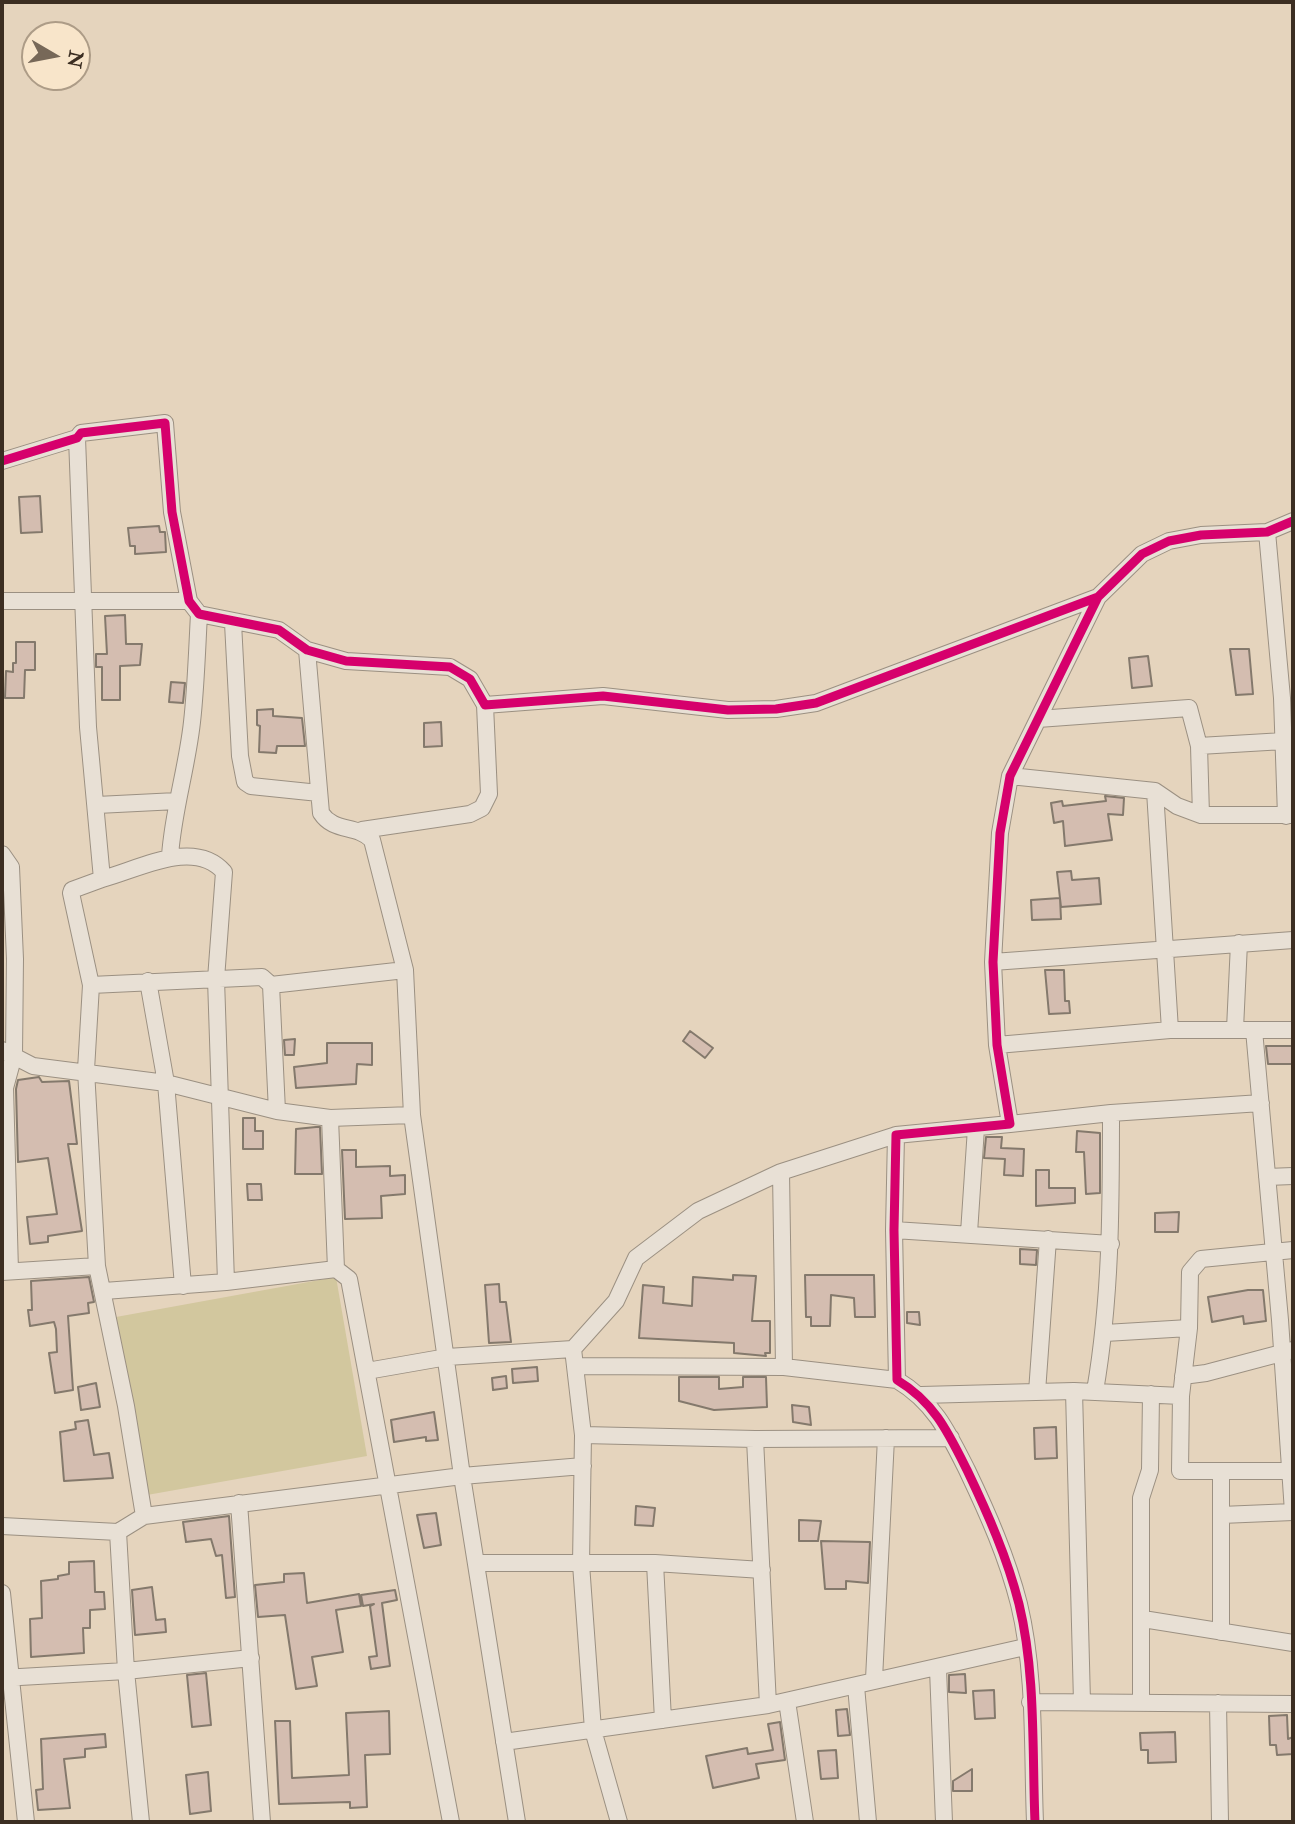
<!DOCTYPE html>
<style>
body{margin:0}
#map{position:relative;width:1295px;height:1824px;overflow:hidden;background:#e5d4bd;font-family:"IM FELL Double Pica",serif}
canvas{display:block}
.frame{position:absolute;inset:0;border:4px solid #3c2e22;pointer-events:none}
.north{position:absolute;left:21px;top:21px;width:70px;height:70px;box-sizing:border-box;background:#f8e5ca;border:2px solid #ad9c87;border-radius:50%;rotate:100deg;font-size:19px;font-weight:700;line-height:28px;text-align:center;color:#3c2e22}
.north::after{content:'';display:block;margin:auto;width:24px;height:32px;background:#776858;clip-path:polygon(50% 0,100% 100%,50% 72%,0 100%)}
</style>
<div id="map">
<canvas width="1295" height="1824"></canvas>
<div class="frame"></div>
<div class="north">N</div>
</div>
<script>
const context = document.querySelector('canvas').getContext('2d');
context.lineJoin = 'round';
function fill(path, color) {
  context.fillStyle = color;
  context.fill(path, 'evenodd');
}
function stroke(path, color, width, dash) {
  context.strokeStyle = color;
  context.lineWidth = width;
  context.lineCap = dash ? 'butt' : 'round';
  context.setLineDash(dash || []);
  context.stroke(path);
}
fill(new Path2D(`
 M336 1277 367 1456 147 1495 116 1317Z`), '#d2c79e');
const building = new Path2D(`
 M40 496 42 532 21 533 19 497Z
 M159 526 160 532H165L166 552 135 554V546H130L128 528Z
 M125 615 126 644H142L140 665 120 666V700H102V667H96V654H107L105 616Z
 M16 642H35V670H25L24 698H5L6 671 13 672V663H16Z
 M1230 649H1249L1253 694 1236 695Z
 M1148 656 1152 686 1132 688 1129 658Z
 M171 682 185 683 183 703 169 702Z
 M273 709V716L302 718 305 746H277L276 753 259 752 260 726 257 725V710Z
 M441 722 442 746 424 747V723Z
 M1105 796 1124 798 1123 815 1108 814 1112 840 1065 846 1063 821 1054 823 1051 803 1062 801 1063 806 1106 801Z
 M1071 871 1072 880 1099 878 1101 904 1061 907 1057 872Z
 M1060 898 1061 919 1032 920 1031 900Z
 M1045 970H1064L1065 1001H1069L1070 1013 1049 1014Z
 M690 1031 713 1048 705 1058 683 1041Z
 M295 1039 294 1055H285L284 1040Z
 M327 1043H372V1065L357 1064 356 1084 296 1088 294 1067 327 1063Z
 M1266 1046H1293V1064H1268Z
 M39 1077 42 1082 69 1081 77 1144H68L82 1231 48 1236V1242L30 1244 27 1217 57 1214 48 1158 18 1162 16 1089 18 1080Z
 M243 1118H255V1131H263V1149H243Z
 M316 1127H320L322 1174H295L296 1129Z
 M1077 1131 1100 1133V1193L1086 1194 1084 1152H1076Z
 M986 1137H1002L1001 1148 1024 1149 1023 1176 1004 1175 1005 1159 984 1158Z
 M342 1150H356V1167L390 1166V1176L405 1175V1194L381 1196 382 1218 345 1219Z
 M1036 1170H1049V1188H1075V1203L1036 1206Z
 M247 1184H261L262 1200H248Z
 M1179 1212 1178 1232H1155V1213Z
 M1020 1249 1037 1250 1036 1265 1020 1264Z
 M733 1275 756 1276 752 1321H770V1353H765L766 1356 734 1353V1343L639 1338 643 1285 664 1287 663 1303 692 1306 693 1277 733 1280Z
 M805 1275H874L875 1317H855L854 1298 831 1295 830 1326H811V1317H806Z
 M89 1277 94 1302 88 1303 89 1313 68 1316 73 1390 55 1393 49 1353 57 1352 56 1329 54 1322 30 1326 28 1310H32L31 1281Z
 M499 1284 500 1302H506L511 1342 489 1343 485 1285Z
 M1248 1290H1263L1266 1321 1244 1324 1243 1316 1212 1322 1208 1297Z
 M907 1312H919L920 1325 907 1323Z
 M537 1367 538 1381 513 1383 512 1369Z
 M506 1376 507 1388 493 1390 492 1378Z
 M679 1377H719V1389L743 1387V1377H766L767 1407 714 1410 679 1401Z
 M96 1383 100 1407 81 1410 78 1387Z
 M792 1405 809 1407 811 1425 793 1422Z
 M434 1412 438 1440 426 1441V1437L394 1442 391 1420Z
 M88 1420 94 1455 109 1453 113 1478 64 1481 60 1432 76 1429 75 1422Z
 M1056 1427 1057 1458 1035 1459 1034 1428Z
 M636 1506 655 1508 653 1526 635 1525Z
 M436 1513 441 1545 424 1548 417 1515Z
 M229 1516 235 1597 226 1598 222 1555 216 1556 211 1539 186 1542 183 1522Z
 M799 1520 821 1521 818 1541H799Z
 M821 1541 870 1542 868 1583 846 1581V1589H825Z
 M94 1561 95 1592H104L105 1609 90 1610V1628H83L84 1653 31 1657 30 1619 42 1618 41 1581 58 1579V1576L69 1574V1562Z
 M304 1573 307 1603 359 1594 361 1606 336 1610 343 1652 312 1657 317 1686 296 1689 285 1615 258 1617 255 1585 284 1582V1574Z
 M152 1587 156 1620 165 1619 166 1632 135 1635 132 1590Z
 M395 1590 397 1600 382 1603 390 1666 371 1669 369 1657 377 1656 370 1606 374 1604 363 1606 361 1595Z
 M206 1673 211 1725 192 1727 187 1675Z
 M965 1674 966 1693 949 1692V1675Z
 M994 1690 995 1718 975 1719 973 1691Z
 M847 1709 850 1735 838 1736 836 1710Z
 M389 1711 390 1754 365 1755 367 1807 350 1808V1802L279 1804 275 1721H290L292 1778 349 1775 346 1713Z
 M1287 1715 1288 1739 1293 1737V1754L1277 1755 1276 1745H1270L1269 1716Z
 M780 1722 785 1760 756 1764 759 1778 713 1788 706 1756 747 1748 748 1754 773 1750 768 1724Z
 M1175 1732 1176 1762 1148 1763V1750H1141L1140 1733Z
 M105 1734 106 1747 85 1749V1757L64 1759 70 1808 38 1810 36 1790 43 1789 41 1739Z
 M836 1750 838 1778 821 1779 818 1751Z
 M972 1769V1791H953V1781Z
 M208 1772 211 1811 190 1814 186 1775Z`);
fill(building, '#d4bdb0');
stroke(building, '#84796c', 2);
const minor = new Path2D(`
 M77 438 88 727 102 879 72 890 71 893 91 985
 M2 461 77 438 81 433 165 423 172 512 189 601 199 614 279 630 307 650 346 661 450 667 470 679 485 705 603 696 728 710 776 709 816 703 1098 597
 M1267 532 1282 698 1286 816
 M2 601H189
 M233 623 240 756 245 782 251 786 319 793
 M307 650 321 813C334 833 356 824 372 840L405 970 412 1115 462 1476 517 1822
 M1038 719 1189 708 1199 746 1201 815
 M1199 746 1284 741
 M1010 776 1155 791 1177 806 1201 815H1293
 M1155 791 1170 1030
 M97 805 177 801
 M362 830 470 814 482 808 489 794 485 705
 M2 854 11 867 15 959 14 1055 5 1088 10 1271
 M170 856C173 811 187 768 192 722 196 687 197 650 199 614
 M102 879C140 869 194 838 224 872L216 979 226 1282
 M993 962 1293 940
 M148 981 166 1083 183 1286
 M271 985 277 1111
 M1235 1029 1239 943
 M1254 1030 1280 1320 1293 1512
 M997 1045 1170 1030H1293
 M2 1050 33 1066 166 1083 277 1111 330 1118 412 1115
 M330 1118 336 1269
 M1010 1124 1111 1113 1261 1103
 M781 1172 784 1367
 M1267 1177 1293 1176
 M894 1230 1111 1244
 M969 1233 976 1128
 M2 1272 97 1266
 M104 1291 226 1282 336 1269 349 1279 451 1822
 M1105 1333 1189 1328
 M573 1349 583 1435 581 1564 593 1730 619 1822
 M575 1366 784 1367 897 1380
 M367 1371 447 1357 573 1349 616 1301 636 1258 698 1211 781 1172 896 1135
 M1183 1376 1206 1373 1293 1350
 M1074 1391 1082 1702
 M1095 1391C1111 1298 1111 1207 1111 1113
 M1037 1392 1048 1239
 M921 1395 1074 1391 1181 1396
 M583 1435 755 1439 951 1438
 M755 1439 768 1705
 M1292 1471H1180L1181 1396 1189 1328 1190 1272 1201 1259 1293 1250
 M239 1503 262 1822
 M1221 1515 1293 1512
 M144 1516 126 1406 97 1266 86 1070 91 985 262 977 271 985 405 970
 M2 1526 118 1532 144 1516 462 1476 583 1466
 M118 1532 126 1671 141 1822
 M476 1563H655L762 1570
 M655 1563 663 1720
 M2 1593 26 1822
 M1143 1619 1293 1643
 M1221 1632V1472
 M938 1669 944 1822
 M2 1678 126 1671 251 1658
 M874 1679 886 1438
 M856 1686 868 1822
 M787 1701 805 1822
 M1030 1702 1293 1704
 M1141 1702V1498L1150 1470 1151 1394
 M1218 1703 1220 1822
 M504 1742 768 1705 1025 1647
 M1035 1822C1032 1751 1036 1674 1019 1604 1007 1557 988 1514 967 1470 948 1432 934 1402 897 1380L894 1230 896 1135 1010 1124 997 1045 993 962 1000 833 1010 776 1098 597 1142 554 1169 541 1201 535 1267 532 1293 521`);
stroke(minor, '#9b9082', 18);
stroke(minor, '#e8e0d5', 16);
stroke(new Path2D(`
 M2 461 77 438 81 433 165 423 172 512 189 601 199 614 279 630 307 650 346 661 450 667 470 679 485 705 603 696 728 710 776 709 816 703 1098 597
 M1035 1822C1032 1751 1036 1674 1019 1604 1007 1557 988 1514 967 1470 948 1432 934 1402 897 1380L894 1230 896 1135 1010 1124 997 1045 993 962 1000 833 1010 776 1098 597 1142 554 1169 541 1201 535 1267 532 1293 521`), '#d6006c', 9);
</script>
